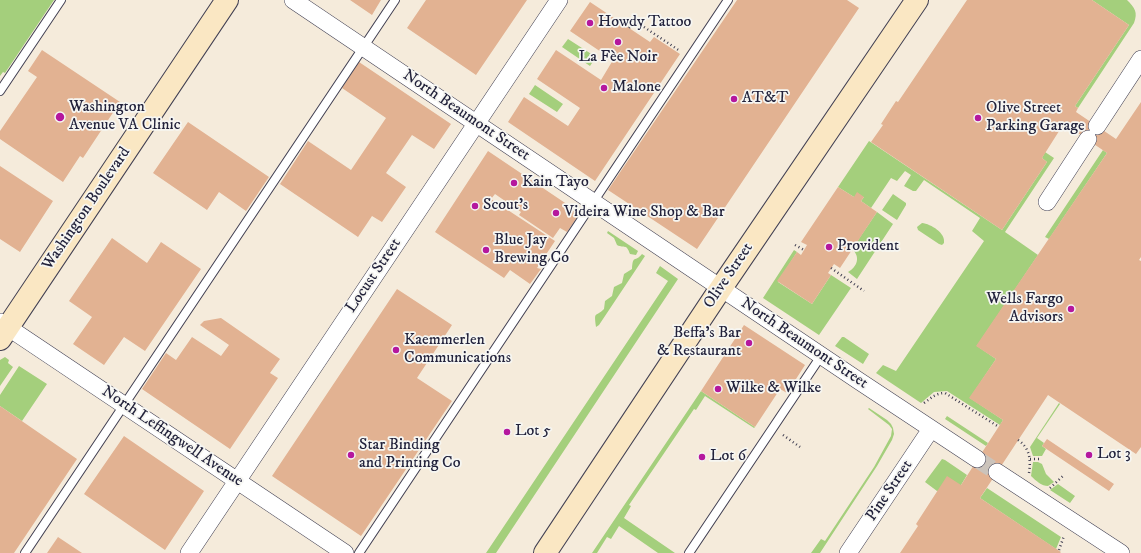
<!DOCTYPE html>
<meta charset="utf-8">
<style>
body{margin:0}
canvas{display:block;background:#f5ebdb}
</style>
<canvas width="1141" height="553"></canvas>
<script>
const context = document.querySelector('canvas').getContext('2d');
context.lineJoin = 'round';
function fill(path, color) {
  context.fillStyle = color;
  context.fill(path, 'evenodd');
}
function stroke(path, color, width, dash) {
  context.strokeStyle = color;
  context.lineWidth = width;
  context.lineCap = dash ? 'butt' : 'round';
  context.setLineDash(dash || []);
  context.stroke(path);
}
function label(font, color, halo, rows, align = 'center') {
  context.font = font + ' "IM FELL DW Pica",serif';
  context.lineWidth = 3.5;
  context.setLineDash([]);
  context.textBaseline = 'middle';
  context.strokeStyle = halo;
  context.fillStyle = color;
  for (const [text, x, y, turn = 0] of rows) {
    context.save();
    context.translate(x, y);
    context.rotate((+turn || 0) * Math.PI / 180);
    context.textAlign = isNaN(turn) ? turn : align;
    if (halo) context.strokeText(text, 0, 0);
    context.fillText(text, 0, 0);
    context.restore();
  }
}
fill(new Path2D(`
 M0 0H54L5 73 3 72 0 76Z
 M1092 0H1127C1135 8 1138 12 1134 23L1078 108 1075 106 1129 25Z
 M568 39 596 57 590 66 562 47Z
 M535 85 563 104 557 112 529 94Z
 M869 141 1002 230 1047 162 1042 158 1045 152 1054 158 1005 232 1038 255 977 346 996 359 970 398 1003 420 1000 425 947 391 934 392 921 403 876 373 883 365 896 371 984 241 972 231 980 218 924 180 916 191H913L904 186 911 175 905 171 897 181 891 178 871 208 861 201 864 197H854L838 187Z
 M1103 150 1107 153 1049 239 1045 237Z
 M893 194 906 203V205L897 220 882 210Z
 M877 212 893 224 857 279 848 272C857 267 861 257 852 249Z
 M922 223C931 224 946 233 944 243L942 245 939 244 918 230 917 227Z
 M608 231 638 251 636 255 630 254C626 243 625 249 617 245L614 238 607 233Z
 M794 250 797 252 778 282 812 304 831 275 851 288 819 335 763 298Z
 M642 254 645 256 599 325 596 327C594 310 595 318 604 309L605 301 612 296 614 287 622 283 624 274 632 269C633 254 635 263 642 254Z
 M660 266 678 279 496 553H486L668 281 656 273Z
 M842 337H844L869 354 863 364 835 346Z
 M5 357 9 360 8 363 13 367 0 386V360Z
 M19 366 47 384 22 421 0 406V395Z
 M701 391 755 427 754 428 705 396 696 410 694 409 629 505 631 506 624 518 675 553H658L619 526 611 539 607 537 597 553H592Z
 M1059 403 1060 404 1037 438 1044 443 1042 446 1046 449 1042 456H1033L1030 447Z
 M869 408 887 420 891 424 893 428 894 434 892 440 877 466 820 553H811L821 539 825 541 874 467 891 436 892 429 889 425 868 409Z
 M947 416 988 443 986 446 945 419Z
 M942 459 945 460 967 475 961 485 937 491 925 482Z
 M1033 462H1038L1042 464 1046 474 1054 482 1048 486C1042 486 1036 481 1031 476Z
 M1058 484 1075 496 1070 503 1050 490Z
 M987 488 1061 537 1056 549 980 498Z`), '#a4cf7c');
fill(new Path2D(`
 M350 0H381L372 15Z
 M426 0H527L476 75 407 28Z
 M737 0H847L859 8 697 249 608 190Z
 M967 0H1092L1129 25 1075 106 1078 108 1076 112 1116 139 1141 102V257L1139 260 1141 261V447L1136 454 1048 395 980 498 1061 552 1060 553H900L918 526 916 524 947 476 961 485 1003 420 969 398 996 359 976 346 1107 153 1066 125 1064 130 1061 128 1042 158 1047 162 1002 230 871 142 883 125 881 124 896 101 898 102Z
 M590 2 650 42 654 37 680 54 595 181 508 122 524 97 568 126 580 108 537 79 556 50 601 80 613 60 570 31Z
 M42 50 120 102 83 158 80 156 63 182 0 139V131L37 77 28 71Z
 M359 62 451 124 434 149 412 135 386 173 406 187 382 222 372 216 358 237 280 184 308 141 351 170 386 118 342 88Z
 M188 122 269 177 246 211 219 192 207 210 153 173Z
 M488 151 580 213 567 232 560 228 553 238 519 215 521 212 495 194 491 199 555 241 537 268 541 269 530 284 510 270 504 278 435 232Z
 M0 166 53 201 20 252 0 239Z
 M838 187 854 197 857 192 864 197 861 201 877 212 840 268 834 264 828 273 831 275 812 304 777 281 797 252 801 255 807 245 801 242Z
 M112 238 147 263 161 242 201 269 145 351 124 337 104 365 73 344 92 317 69 301Z
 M397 289 452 325 417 378 452 401 361 536 272 476Z
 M221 318 280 359 270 373 278 378 230 449 142 389 166 353 176 360 192 337 221 356 229 345 200 325 204 321Z
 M744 325 805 365 787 393 780 389 755 427 701 391Z
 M0 406 77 459 14 553H0Z
 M124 436 204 491 165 550 84 494Z
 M1047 439 1114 484 1109 491 1042 446Z
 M58 537 82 553H47Z`), '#e2b292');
stroke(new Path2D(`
 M977 459 997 472`), '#cbc3bb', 17, [17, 8]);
const lane = new Path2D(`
 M0 91 61 0
 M25 553 395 0
 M359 553 728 0
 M689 553 821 356`);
const street = new Path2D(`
 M293 0 859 381 977 459
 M1097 126 1141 59
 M1047 202 1088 139
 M0 322 345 553
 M997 472 1121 553
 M189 553 559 0
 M848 553 931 429`);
const secondary = new Path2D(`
 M0 339 227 0
 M545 553 721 288 917 0`);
stroke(lane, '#424053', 10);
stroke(street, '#424053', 18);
stroke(secondary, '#424053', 24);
stroke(new Path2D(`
 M629 28 635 21 680 51
 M795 245 804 250
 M831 268 864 291
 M924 403C931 398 936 393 945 393L999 427
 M783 435 800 447
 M1018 440C1030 448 1031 460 1029 473
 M1030 459H1042
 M1050 488 1063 476
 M1059 550 1064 536`), '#424053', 2.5, [1, 3]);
stroke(lane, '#fff', 8);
stroke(street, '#fff', 17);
stroke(secondary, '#fae7c3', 22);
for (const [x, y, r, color] of [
 [590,23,4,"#b5179e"],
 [618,42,4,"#b5179e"],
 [604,88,4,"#b5179e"],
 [734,99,4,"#b5179e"],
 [60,117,5,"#b5179e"],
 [978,118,4,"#b5179e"],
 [514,183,4,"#b5179e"],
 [475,206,4,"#b5179e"],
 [556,213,4,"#b5179e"],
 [829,247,4,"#b5179e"],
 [486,250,4,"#b5179e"],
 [1071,309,4,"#b5179e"],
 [749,343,4,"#b5179e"],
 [396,350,4,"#b5179e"],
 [718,389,4,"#b5179e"],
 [507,432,4,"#b5179e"],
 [351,455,4,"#b5179e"],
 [1089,455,4,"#b5179e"],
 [702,457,4,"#b5179e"]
]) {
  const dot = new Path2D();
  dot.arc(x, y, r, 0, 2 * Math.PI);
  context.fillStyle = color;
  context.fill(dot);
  stroke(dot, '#f6f6f2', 1.5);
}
label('16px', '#22223b', '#f6f6f2', [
 ["Howdy Tattoo",598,23],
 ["La Fèe Noir",618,58,"center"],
 ["Malone",612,88],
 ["AT&T",742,99],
 ["Washington",69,108],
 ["Avenue VA Clinic",69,126],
 ["Olive Street",986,109],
 ["Parking Garage",986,127],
 ["Kain Tayo",522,183],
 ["Scout's",483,206],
 ["Videira Wine Shop & Bar",564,213],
 ["Blue Jay",494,241],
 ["Brewing Co",494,259],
 ["Provident",837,247],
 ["Wells Fargo",1063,300,"right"],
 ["Advisors",1063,318,"right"],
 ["Beffa's Bar",741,334,"right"],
 ["& Restaurant",741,352,"right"],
 ["Kaemmerlen",404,341],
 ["Communications",404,359],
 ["Wilke & Wilke",726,389],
 ["Lot 5",515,432],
 ["Star Binding",359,446],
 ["and Printing Co",359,464],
 ["Lot 3",1097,455],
 ["Lot 6",710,457]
], 'left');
label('16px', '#22223b', '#f6f6f2', [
 ["North Beaumont Street",466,116,34],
 ["Washington Boulevard",87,209,-56],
 ["Locust Street",374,276,-56],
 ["Olive Street",729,276,-56],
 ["North Beaumont Street",804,344,34],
 ["North Leffingwell Avenue",172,437,34],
 ["Pine Street",890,491,-56]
]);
</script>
